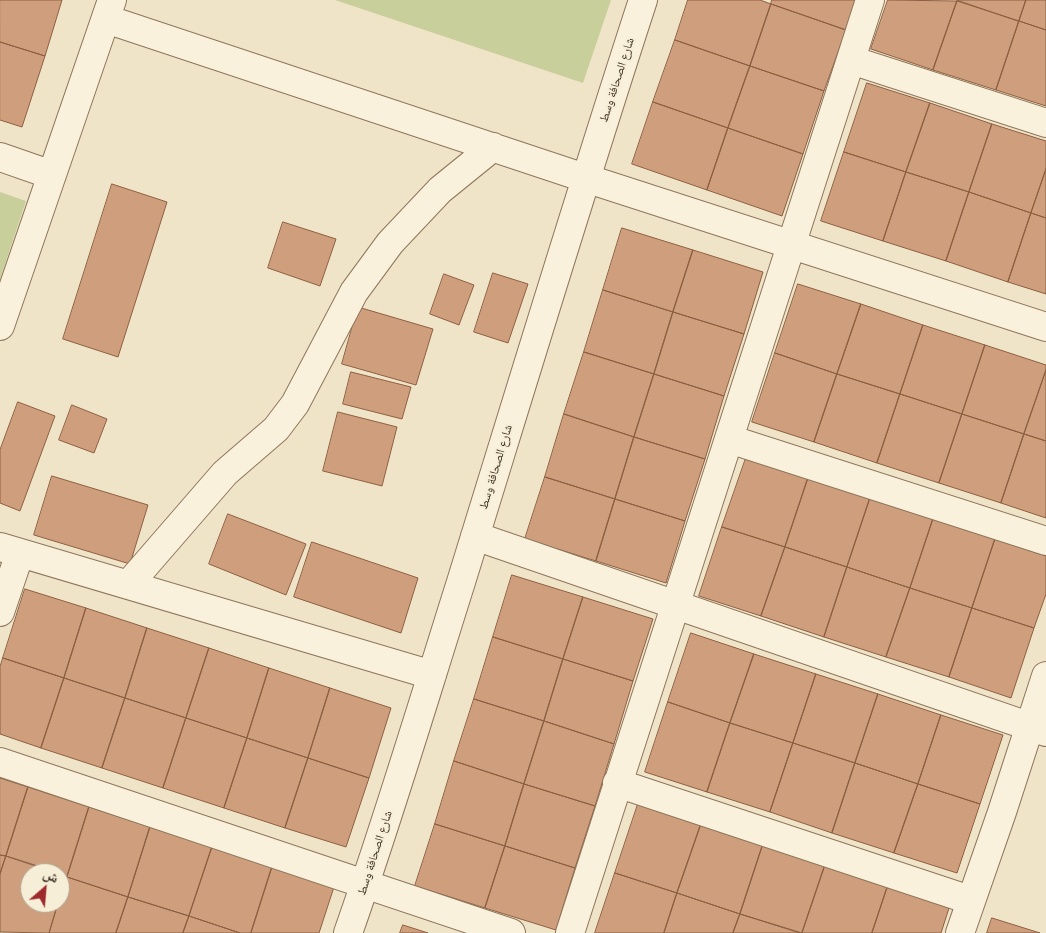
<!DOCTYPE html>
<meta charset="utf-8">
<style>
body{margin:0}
#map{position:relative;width:1046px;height:933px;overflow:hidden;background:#f0e4c8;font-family:"Noto Serif","Noto Naskh Arabic",serif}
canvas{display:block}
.north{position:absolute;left:20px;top:863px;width:50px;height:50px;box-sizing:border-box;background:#f7eed8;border:1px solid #ada18e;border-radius:50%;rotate:27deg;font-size:14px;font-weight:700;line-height:20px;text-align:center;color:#3d2e20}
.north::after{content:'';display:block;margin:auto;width:18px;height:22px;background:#9e2a2b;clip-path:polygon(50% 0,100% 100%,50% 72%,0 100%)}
</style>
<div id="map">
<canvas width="1046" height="933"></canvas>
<div class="north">ش</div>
</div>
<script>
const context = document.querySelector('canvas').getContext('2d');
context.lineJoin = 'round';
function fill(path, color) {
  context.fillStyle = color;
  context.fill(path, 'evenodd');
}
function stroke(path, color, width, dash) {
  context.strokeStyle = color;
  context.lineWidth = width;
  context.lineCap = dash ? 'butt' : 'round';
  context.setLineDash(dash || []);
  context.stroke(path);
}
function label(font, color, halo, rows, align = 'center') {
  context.font = font + ' "Noto Serif","Noto Naskh Arabic",serif';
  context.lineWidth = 4;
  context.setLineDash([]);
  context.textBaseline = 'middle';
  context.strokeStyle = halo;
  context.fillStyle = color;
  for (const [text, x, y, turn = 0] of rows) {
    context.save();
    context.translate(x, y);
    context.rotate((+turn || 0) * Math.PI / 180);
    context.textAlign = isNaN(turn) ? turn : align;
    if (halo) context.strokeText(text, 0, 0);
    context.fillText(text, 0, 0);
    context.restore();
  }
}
fill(new Path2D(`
 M335 0H611L583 83Z
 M0 192 26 201 0 279Z`), '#c9cf9b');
const building = new Path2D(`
 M0 0H62L45 56 0 42Z
 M688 0H760L771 4 750 66 675 40Z
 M772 0H856L846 30 771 4Z
 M888 0 957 1 933 70 871 49Z
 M957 0H1026L1019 21Z
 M1026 0H1046V30L1019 21Z
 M957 1 1019 21 996 90 933 70Z
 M771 4 846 30 824 91 750 66Z
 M1019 21 1046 30V106L996 90Z
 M675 40 750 66 728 128 653 102Z
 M0 42 45 56 22 127 0 120Z
 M750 66 824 91 803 154 728 128Z
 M867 83 930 103 906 172 844 152Z
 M653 102 728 128 707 190 632 164Z
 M930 103 992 124 969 192 906 172Z
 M992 124 1046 141V169L1031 213 969 192Z
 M728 128 803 154 782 216 707 190Z
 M844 152 906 172 883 241 821 221Z
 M1046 169V218L1031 213Z
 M906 172 969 192 946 261 883 241Z
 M112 184 167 202 118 357 63 339Z
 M969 192 1031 213 1008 282 946 261Z
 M1031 213 1046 218V294L1008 282Z
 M283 222 336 239 320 286 268 268Z
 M622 228 693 250 673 312 603 290Z
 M693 250 763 272 744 334 673 312Z
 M493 273 528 284 508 343 474 332Z
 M444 274 474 285 459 325 430 314Z
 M798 284 861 304 837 374 775 353Z
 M603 290 673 312 654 374 584 352Z
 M861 304 923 325 900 394 837 374Z
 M358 307 433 329 416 385 342 364Z
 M673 312 744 334 724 396 654 374Z
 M923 325 985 345 962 414 900 394Z
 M985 345 1046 365V370L1024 434 962 414Z
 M584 352 654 374 634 437 564 414Z
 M775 353 837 374 814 442 752 422Z
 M1046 370V441L1024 434Z
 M351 372 411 387 402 419 343 404Z
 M654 374 724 396 705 459 634 437Z
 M837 374 900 394 877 463 814 442Z
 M900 394 962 414 939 483 877 463Z
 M18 402 55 416 20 511 0 503V450Z
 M72 405 107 419 94 453 59 440Z
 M338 412 397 427 382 486 323 471Z
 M564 414 634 437 615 499 545 477Z
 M962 414 1024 434 1001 503 939 483Z
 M1024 434 1046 441V518L1001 503Z
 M634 437 705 459 685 521 615 499Z
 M746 458 808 478 785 547 722 527Z
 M52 476 148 505 130 564 34 535Z
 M545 477 615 499 596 561 525 539Z
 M808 478 870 498 847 567 785 547Z
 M870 498 933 519 910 588 847 567Z
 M615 499 685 521 666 583 596 561Z
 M228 514 306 544 286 595 209 564Z
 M933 519 995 539 972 608 910 588Z
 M722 527 785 547 761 616 699 596Z
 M995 539 1046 556V594L1034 628 972 608Z
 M312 542 418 578 401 633 294 597Z
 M785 547 847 567 824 637 761 616Z
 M847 567 910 588 886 657 824 637Z
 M512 575 583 597 563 659 493 637Z
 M910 588 972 608 949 677 886 657Z
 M25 589 86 608 64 678 3 658Z
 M583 597 653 619 633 681 563 659Z
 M86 608 147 628 125 698 64 678Z
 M972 608 1034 628 1011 698 949 677Z
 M147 628 209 648 186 718 125 698Z
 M691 633 754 654 730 723 668 702Z
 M493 637 563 659 544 721 474 699Z
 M209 648 269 668 247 738 186 718Z
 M754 654 816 674 793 743 730 723Z
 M3 658 64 678 41 748 0 734V667Z
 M563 659 633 681 614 744 544 721Z
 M269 668 330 688 308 758 247 738Z
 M816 674 878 694 855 763 793 743Z
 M64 678 125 698 102 768 41 748Z
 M330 688 391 708 369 778 308 758Z
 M878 694 941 715 918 784 855 763Z
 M125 698 186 718 163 788 102 768Z
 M474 699 544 721 524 784 454 761Z
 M668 702 730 723 707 792 645 772Z
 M941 715 1003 735 980 804 918 784Z
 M186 718 247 738 224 808 163 788Z
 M544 721 614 744 595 806 524 784Z
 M730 723 793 743 770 812 707 792Z
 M247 738 308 758 285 828 224 808Z
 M793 743 855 763 832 833 770 812Z
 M308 758 369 778 346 847 285 828Z
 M454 761 524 784 505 846 435 824Z
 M855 763 918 784 894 853 832 833Z
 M0 778 28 787 6 856 0 855Z
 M524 784 595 806 575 868 505 846Z
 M918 784 980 804 957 873 894 853Z
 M28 787 89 807 67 877 60 873 6 856Z
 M638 804 701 824 677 893 615 873Z
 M89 807 150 827 128 897 67 877Z
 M435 824 505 846 485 908 415 886Z
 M701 824 763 844 740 914 677 893Z
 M150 827 212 847 189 916 128 897Z
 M763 844 825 865 802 933 740 914Z
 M505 846 575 868 556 930 485 908Z
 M212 847 272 867 251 933H240L189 916Z
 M0 855 6 856 0 874Z
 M6 856 56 873H30V903H58L49 933 0 932V874Z
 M825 865 888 885 872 933H802Z
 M272 867 334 887 319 933H251Z
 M615 873 677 893 664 933H595Z
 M60 874 67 877 60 898Z
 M67 877 128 897 116 933H49L58 903H60V898Z
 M888 885 950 905 941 933H872Z
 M677 893 740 914 733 933H664Z
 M128 897 189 916 183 933H116Z
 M740 914 800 933H733Z
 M189 916 240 933H183Z
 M992 918 1040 933H987Z
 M403 925 428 933H400Z`);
fill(building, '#cf9f7d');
stroke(building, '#8d5f41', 1);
const minor = new Path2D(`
 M106 19 585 178 1046 327
 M851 60 1046 123
 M0 157 52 175
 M0 326 112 0
 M729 439 1046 541
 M475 536 1046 732
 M0 547 432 675
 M128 585 225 473 276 429 295 404 354 292 390 243 440 190 493 147
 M0 612 20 553
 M0 762 511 933
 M617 783 970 900
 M348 933C389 817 424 699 461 582 521 388 580 193 643 0
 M570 933 870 0
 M960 933 1002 812 1046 676`);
stroke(minor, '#8d765c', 30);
stroke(minor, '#faf1dc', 28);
label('12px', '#3d2e20', '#f7eed8', [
 ["شارع الصحافة وسط",617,80,-72],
 ["شارع الصحافة وسط",496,467,-73],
 ["شارع الصحافة وسط",375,853,-72]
]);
</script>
